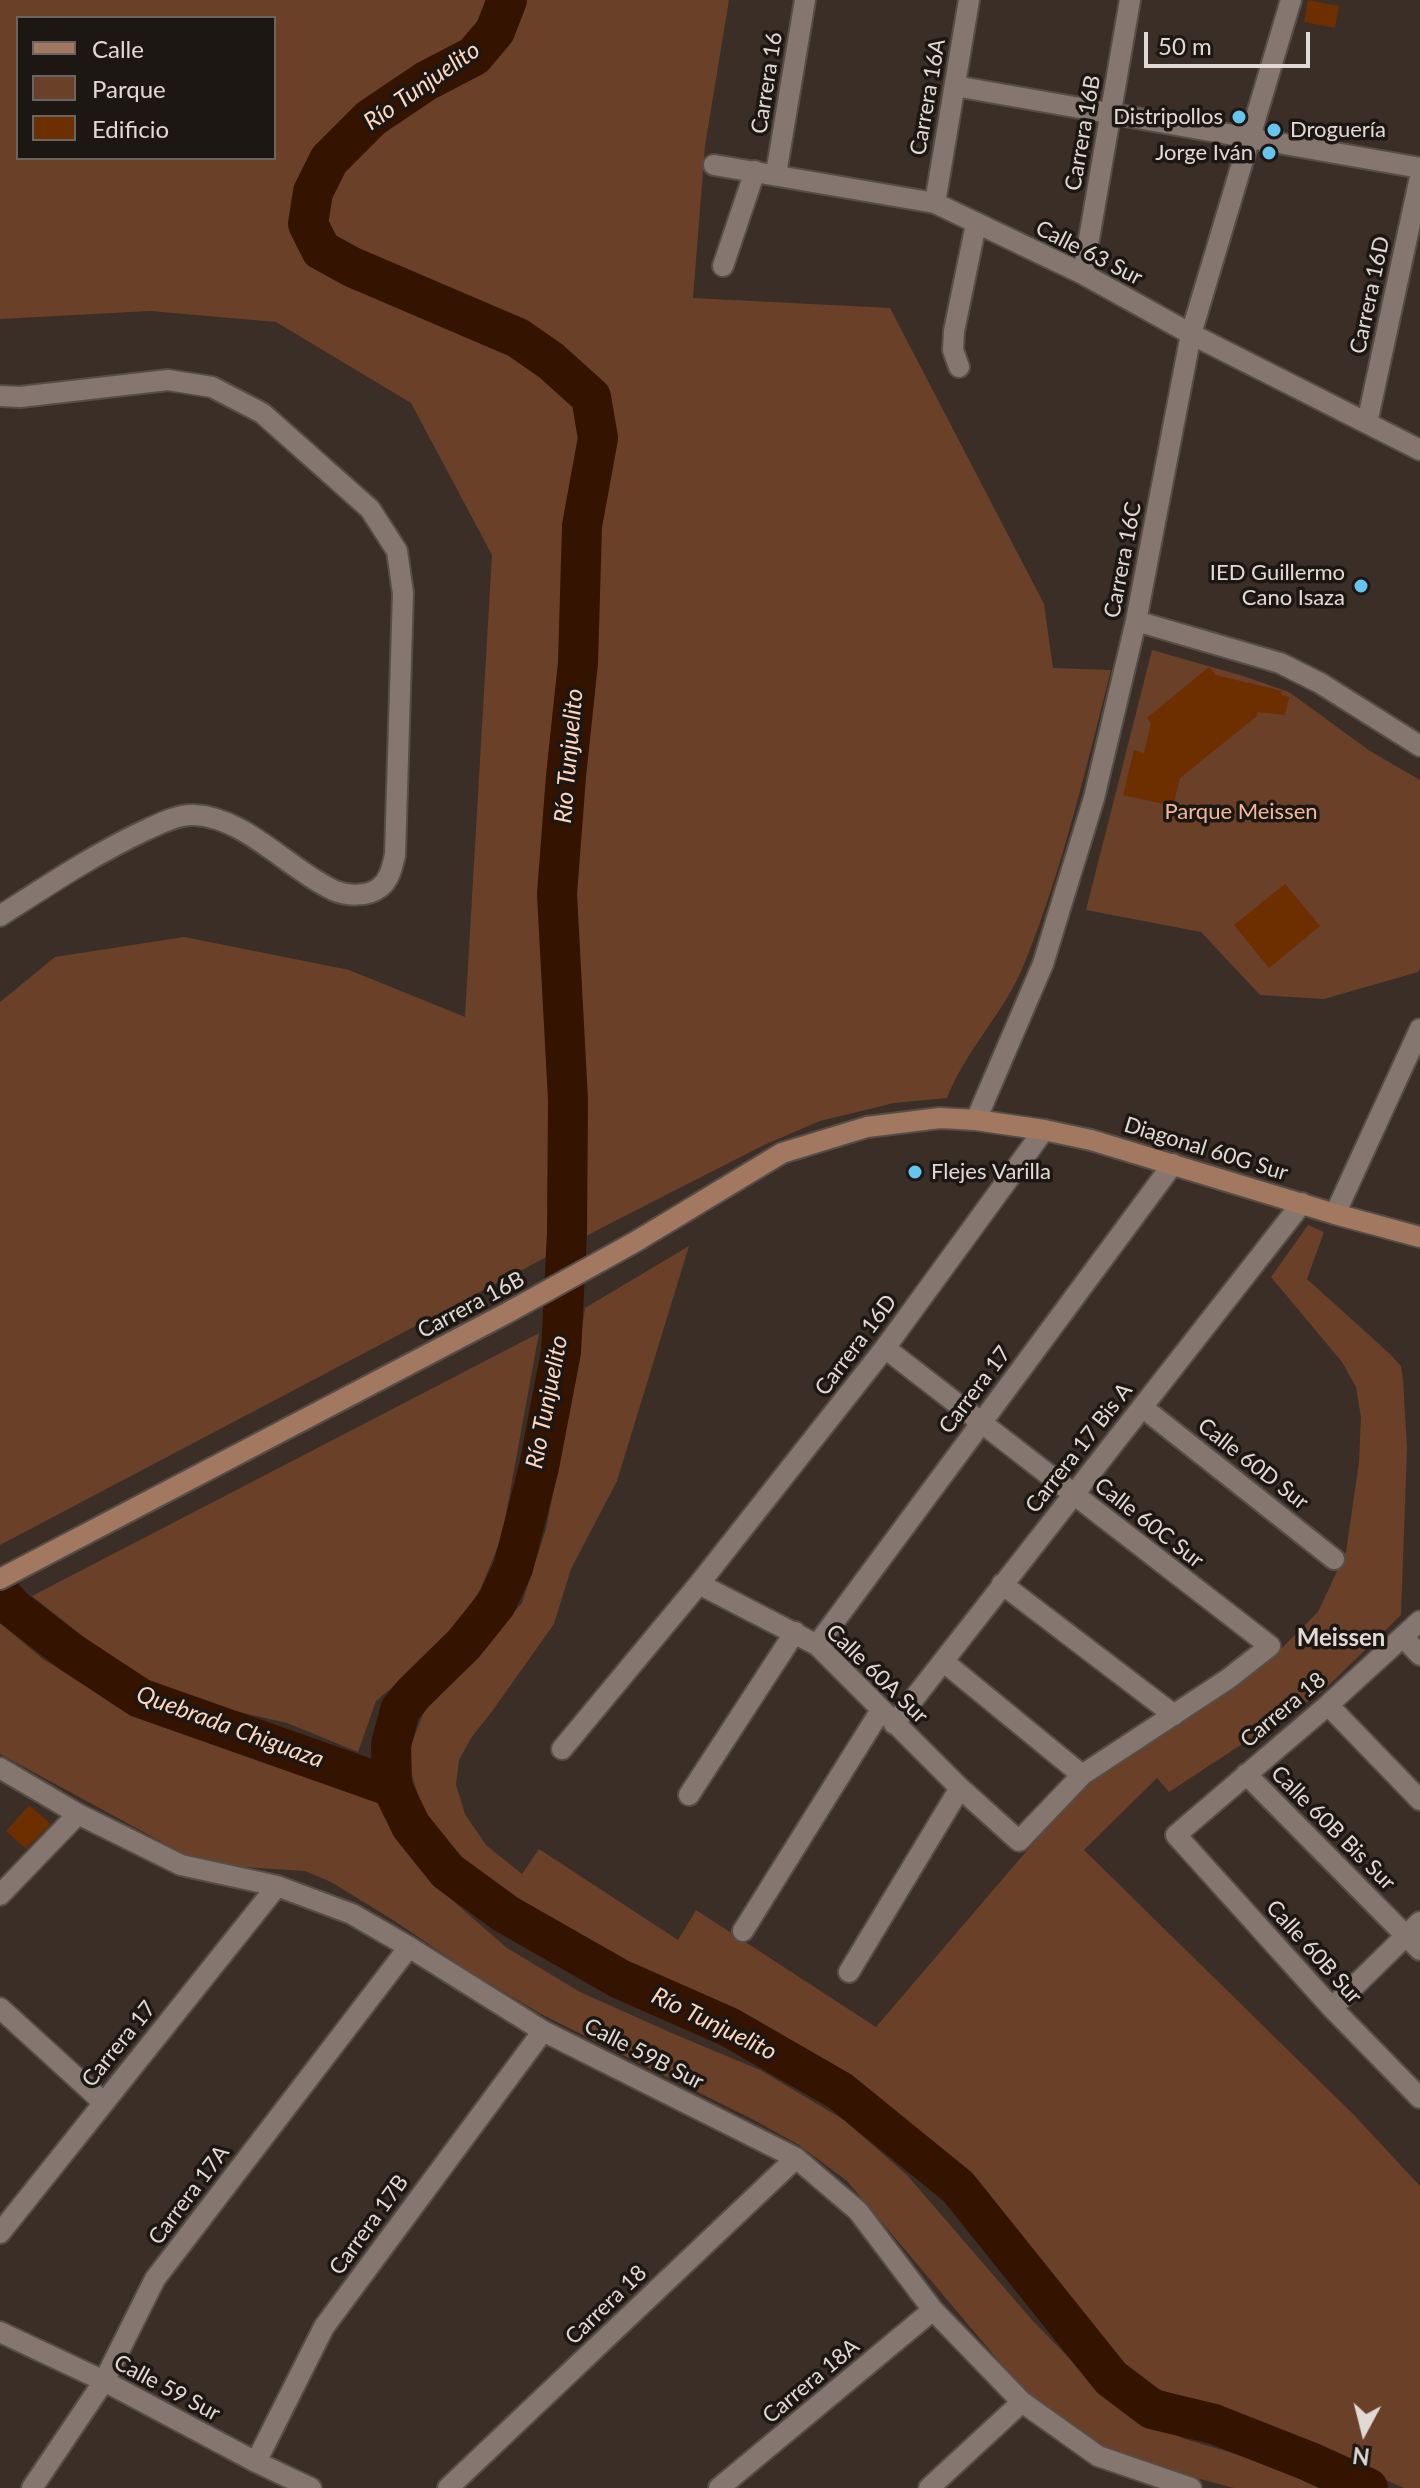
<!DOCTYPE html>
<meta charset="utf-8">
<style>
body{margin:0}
#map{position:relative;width:1420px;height:2488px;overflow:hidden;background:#3a2e27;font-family:Lato,sans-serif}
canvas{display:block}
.legend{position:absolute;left:16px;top:16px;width:260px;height:144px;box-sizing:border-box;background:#1d1714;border:2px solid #6b6561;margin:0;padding:10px 14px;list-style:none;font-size:24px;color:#e1d9d4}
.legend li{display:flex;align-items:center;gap:16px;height:40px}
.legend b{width:40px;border:2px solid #6b6561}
.north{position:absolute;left:1324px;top:2392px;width:80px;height:80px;-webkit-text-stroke:6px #1d1714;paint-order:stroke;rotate:187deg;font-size:22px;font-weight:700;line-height:32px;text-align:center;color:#e1d9d4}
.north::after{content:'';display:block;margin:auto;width:28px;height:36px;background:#e1d9d4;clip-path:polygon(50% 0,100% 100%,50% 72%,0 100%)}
.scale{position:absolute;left:1144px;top:32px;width:166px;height:36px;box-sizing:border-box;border:4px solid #e1d9d4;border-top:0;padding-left:10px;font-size:24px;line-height:28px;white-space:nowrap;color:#e1d9d4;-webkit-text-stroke:6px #1d1714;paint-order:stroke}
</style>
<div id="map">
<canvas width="1420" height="2488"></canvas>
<ul class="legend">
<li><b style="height:10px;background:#a27860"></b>Calle</li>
<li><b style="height:22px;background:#6a4028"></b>Parque</li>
<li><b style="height:22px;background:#6d2e00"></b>Edificio</li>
</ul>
<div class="north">N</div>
<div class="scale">50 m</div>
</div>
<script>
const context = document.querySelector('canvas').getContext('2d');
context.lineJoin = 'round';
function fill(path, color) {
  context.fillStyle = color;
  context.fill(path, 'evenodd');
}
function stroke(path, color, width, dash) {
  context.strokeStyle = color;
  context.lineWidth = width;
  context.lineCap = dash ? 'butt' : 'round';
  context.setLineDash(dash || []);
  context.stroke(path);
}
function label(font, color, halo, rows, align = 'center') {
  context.font = font + ' Lato,sans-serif';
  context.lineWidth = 7;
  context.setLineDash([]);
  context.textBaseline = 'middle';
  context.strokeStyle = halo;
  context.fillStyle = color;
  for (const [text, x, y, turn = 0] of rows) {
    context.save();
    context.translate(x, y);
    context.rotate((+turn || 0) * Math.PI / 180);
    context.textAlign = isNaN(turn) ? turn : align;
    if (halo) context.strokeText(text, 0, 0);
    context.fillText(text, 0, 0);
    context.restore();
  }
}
fill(new Path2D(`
 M0 0H729L705 146 693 298 890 308 1044 604 1053 668 1111 670C1086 768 1063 868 1025 962 1006 1011 966 1049 947 1098L894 1103 820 1121 764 1145 611 1223 0 1545V1002L55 957 184 937 349 970 465 1017 492 555 411 403 276 322 150 311 0 319ZM18 18H274V158H18Z
 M1152 650 1240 675 1289 692 1370 751 1420 780V967L1418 972 1324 999 1260 995 1201 932 1086 910Z
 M1308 1225 1324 1232 1307 1279 1390 1354 1401 1366 1403 1379 1407 1448 1401 1615 1323 1691 1169 1792 1157 1778 1084 1850 1355 2116 1420 2186V2488H1404L1287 2437 1145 2384 1115 2361 1064 2302 958 2166 871 2095 725 2008 631 1965 519 1902 462 1857 423 1810 406 1757 426 1707 477 1655 522 1603 546 1529 570 1408 585 1308 689 1246 617 1481 571 1569 554 1624 493 1710 471 1738 459 1760 456 1785 465 1814 486 1845 522 1874 539 1849 678 1940 696 1910 876 2027 1077 1792 1153 1737 1231 1687 1277 1653 1318 1612 1346 1552 1359 1462 1361 1417 1356 1387 1342 1362 1271 1277Z
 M539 1333 502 1536 481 1588 449 1639 376 1701 358 1752 287 1723 196 1702 142 1683 32 1596Z
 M0 1623 44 1660 126 1707 210 1742 384 1805 396 1830 418 1864 445 1894 507 1948 580 1992 674 2034 760 2070 844 2120 907 2175 1032 2320 1102 2392 1137 2417 1185 2439 1275 2466 1319 2488H1234L1117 2457 1051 2419 1014 2379 847 2181 799 2145 754 2120 541 2014 467 1970 393 1920 331 1882 305 1871 212 1865 184 1854 0 1754Z`), '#6a4028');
stroke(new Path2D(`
 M507 0 495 31 474 56 426 81 371 118 329 160 313 192 308 224 321 250 352 267 518 338 551 361 591 397 598 438 582 526 578 663 566 776 557 894 568 1100 567 1233 561 1352 539 1467 513 1568 496 1604 464 1644 414 1693 400 1710 391 1745 392 1787 411 1826 447 1871 506 1914 620 1979 729 2027 840 2091 958 2187 1111 2378 1152 2409 1214 2424 1308 2461 1368 2488
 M0 1593 13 1608 70 1652 140 1698 392 1787`), '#341300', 40);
fill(new Path2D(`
 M1308 0 1339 6 1335 28 1304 22Z
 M1209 667 1216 675 1282 691 1281 695 1289 697 1285 715 1258 712 1257 716 1180 778 1173 806 1123 795 1134 750 1144 753 1151 723 1147 718Z
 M1285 884 1320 926 1269 968 1234 925Z
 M29 1805 51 1824 26 1849 6 1831Z`), '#6d2e00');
const street = new Path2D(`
 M955 86 1420 168
 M714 165 935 203 1083 274 1191 334 1420 450
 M776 174 805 0
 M935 203 969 0
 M723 266 755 171
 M1083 274 1130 0
 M959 367 953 350 954 331 976 224
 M0 396 20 397 168 380 212 387 262 413 370 509 397 551 403 593 395 855C392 867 390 880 379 888 367 897 346 896 333 890 288 869 245 817 194 815 179 814 161 823 148 829 96 853 48 885 0 916
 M1367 423 1420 177
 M1136 621 1280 663 1320 683 1420 746
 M976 1120 1043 964 1094 798 1136 621 1191 334 1291 0
 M1335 1214 1420 1029
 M1142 1407 1334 1559
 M699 1584 885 1348 1044 1130
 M1002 1584 1174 1715
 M1420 1621 1328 1705 1176 1835 1332 2008 1420 2098
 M1403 1637 1420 1655
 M817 1645 1173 1164
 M944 1662 1082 1775
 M1328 1705 1420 1800
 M894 1724 1302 1203
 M562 1749 699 1584 817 1645 960 1788 1019 1841 1082 1775 1228 1679 1270 1646 885 1348
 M0 1768 78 1814 181 1865 277 1886 352 1914 409 1947 543 2031 796 2158 858 2211 933 2310 1022 2402 1098 2456 1191 2488
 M1246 1774 1420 1950
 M689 1795 795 1632
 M0 1895 78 1814
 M743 1931 881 1710
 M849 1972 960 1788
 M0 2008 103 2102
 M1332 2008 1420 1922
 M0 2233 277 1886
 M0 2332 104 2381 256 2462 311 2488
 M256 2462 324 2327 543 2031
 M32 2488 104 2381 155 2279 409 1947
 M448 2488 796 2158
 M719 2488 933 2310
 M929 2488 1022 2402`);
const secondary = new Path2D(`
 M0 1579 507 1313 635 1242 782 1153 867 1127 940 1118 976 1120 1044 1130 1091 1140 1335 1214 1420 1237`);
stroke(street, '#574d47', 24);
stroke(secondary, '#574d47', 24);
stroke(street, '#85766f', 20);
stroke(secondary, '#a27860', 20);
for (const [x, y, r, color] of [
 [1239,117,8,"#65c5ef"],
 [1274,130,8,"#65c5ef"],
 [1269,153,8,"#65c5ef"],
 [1361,586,8,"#65c5ef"],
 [915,1172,8,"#65c5ef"]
]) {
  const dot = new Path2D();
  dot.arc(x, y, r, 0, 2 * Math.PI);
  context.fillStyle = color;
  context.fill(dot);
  stroke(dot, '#1d1714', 3);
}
label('22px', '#e1d9d4', '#1d1714', [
 ["Carrera 16",767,83,-81],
 ["Carrera 16A",928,97,-80],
 ["Carrera 16B",1083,133,-80],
 ["Calle 63 Sur",1089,253,27],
 ["Carrera 16D",1370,295,-78],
 ["Carrera 16C",1123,560,-79],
 ["Diagonal 60G Sur",1206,1149,17],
 ["Carrera 16B",471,1305,-28],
 ["Carrera 16D",856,1345,-53],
 ["Carrera 17",975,1390,-53],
 ["Carrera 17 Bis A",1079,1448,-52],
 ["Calle 60D Sur",1253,1464,38],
 ["Calle 60C Sur",1149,1523,38],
 ["Calle 60A Sur",877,1674,44],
 ["Carrera 18",1283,1710,-40],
 ["Calle 60B Bis Sur",1333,1828,45],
 ["Calle 60B Sur",1314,1952,48],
 ["Carrera 17",119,2044,-51],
 ["Calle 59B Sur",644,2054,27],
 ["Carrera 17A",189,2195,-53],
 ["Carrera 17B",369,2225,-54],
 ["Carrera 18",606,2305,-44],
 ["Carrera 18A",811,2381,-40],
 ["Calle 59 Sur",167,2388,28]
]);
label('22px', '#e1d9d4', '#1d1714', [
 ["Distripollos",1223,117],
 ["Droguería",1290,130,"left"],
 ["Jorge Iván",1253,153],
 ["IED Guillermo",1345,573],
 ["Cano Isaza",1345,598],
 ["Flejes Varilla",931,1172,"left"]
], 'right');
label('22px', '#f2b899', '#1d1714', [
 ["Parque Meissen",1241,812]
]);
label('italic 24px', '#fed6c1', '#1d1714', [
 ["Río Tunjuelito",422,86,-35],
 ["Río Tunjuelito",569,756,-85],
 ["Río Tunjuelito",547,1402,-79],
 ["Quebrada Chiguaza",230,1727,20],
 ["Río Tunjuelito",714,2024,26]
]);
label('bold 24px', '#e1d9d4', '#1d1714', [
 ["Meissen",1341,1638]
]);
</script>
